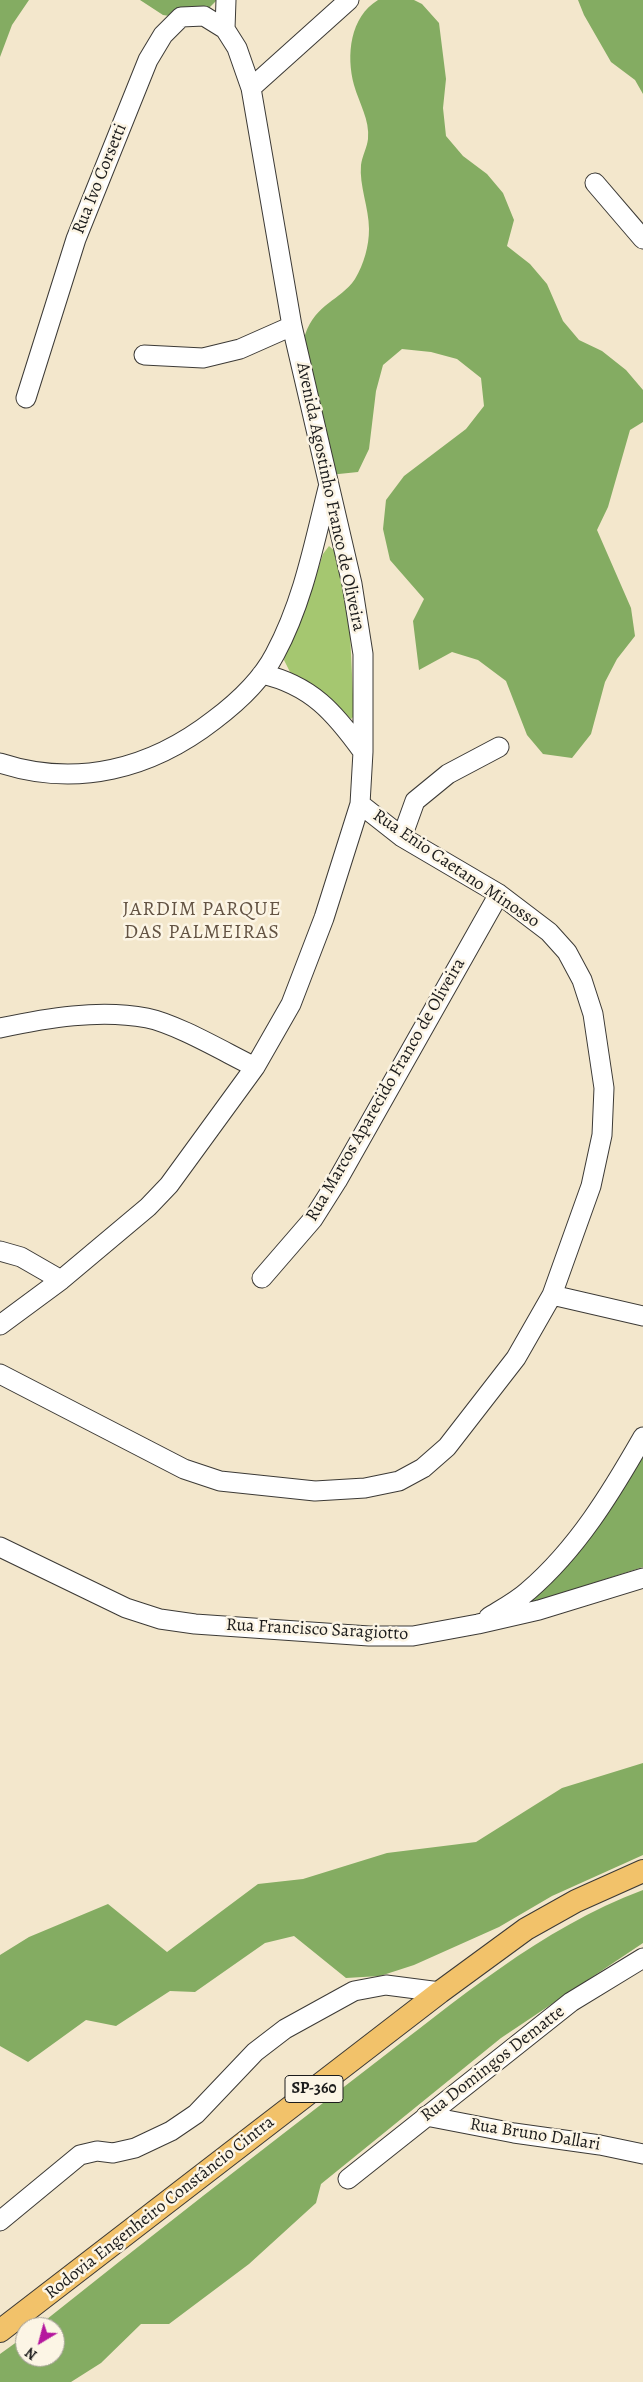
<!DOCTYPE html>
<meta charset="utf-8">
<style>
body{margin:0}
#map{position:relative;width:643px;height:2382px;overflow:hidden;background:#f3e7cc;font-family:Alegreya,serif}
canvas{display:block}
.north{position:absolute;left:15px;top:2317px;width:50px;height:50px;box-sizing:border-box;background:#fcf5e5;border:1px solid #a29e95;border-radius:50%;rotate:217deg;font-size:14px;font-weight:700;line-height:20px;text-align:center;color:#1c1c1c}
.north::after{content:'';display:block;margin:auto;width:18px;height:22px;background:#b5179e;clip-path:polygon(50% 0,100% 100%,50% 72%,0 100%)}
</style>
<div id="map">
<canvas width="643" height="2382"></canvas>
<div class="north">N</div>
</div>
<script>
const context = document.querySelector('canvas').getContext('2d');
context.lineJoin = 'round';
function fill(path, color) {
  context.fillStyle = color;
  context.fill(path, 'evenodd');
}
function stroke(path, color, width, dash) {
  context.strokeStyle = color;
  context.lineWidth = width;
  context.lineCap = dash ? 'butt' : 'round';
  context.setLineDash(dash || []);
  context.stroke(path);
}
function label(font, color, halo, rows, align = 'center') {
  context.font = font + ' Alegreya,serif';
  context.lineWidth = 5;
  context.setLineDash([]);
  context.textBaseline = 'middle';
  context.strokeStyle = halo;
  context.fillStyle = color;
  for (const [text, x, y, turn = 0] of rows) {
    context.save();
    context.translate(x, y);
    context.rotate((+turn || 0) * Math.PI / 180);
    context.textAlign = isNaN(turn) ? turn : align;
    if (halo) context.strokeText(text, 0, 0);
    context.fillText(text, 0, 0);
    context.restore();
  }
}
fill(new Path2D(`
 M329 546 337 553 344 583 350 633 354 716 351 719 327 696 290 672 284 660 287 644 313 584 323 554Z`), '#a5c770');
fill(new Path2D(`
 M0 0H29L12 25 0 57Z
 M140 0H217L209 8 176 17 163 15Z
 M378 0H414L422 4 439 23 446 79 443 108 446 136 463 156 487 174 503 193 514 220 507 246 530 264 547 284 563 321 579 340 602 351 626 370 643 390V422L630 430 608 507 597 530 631 608 635 636 617 659 605 682 591 734 572 758 543 754 527 735 506 681 478 660 452 652 419 670 413 621 424 599 390 560 383 529 386 500 404 476 466 429 484 406 481 378 457 359 431 352 402 349 383 365 376 391 369 449 358 472 329 475C323 447 297 358 305 335 316 303 340 301 355 279 364 264 369 246 369 229 369 208 359 185 361 165 362 156 367 148 368 139 370 120 359 103 354 85 346 55 350 17 378 0Z
 M578 0H643V94L635 80 611 62 584 15Z
 M643 1455V1567L528 1604 572 1559Z
 M643 1763V1855L552 1896 499 1927 414 1965 380 1976 346 1978 294 1936 265 1943 195 1992 170 1991 116 2026 86 2020 28 2062 0 2046V1955L29 1937 108 1904 167 1952 258 1884 303 1879 387 1853 476 1842 562 1788Z
 M643 1890V1943L501 2038 321 2184 316 2203 249 2264 169 2324H141L101 2363 71 2382H0V2354L25 2336V2357H55V2327H37C147 2239 259 2152 371 2066 456 2001 541 1928 643 1890Z`), '#84ac62');
const minor = new Path2D(`
 M251 88 349 0
 M595 183 643 239
 M144 355 203 358 240 349 292 326
 M26 398 76 239 148 60 163 35 181 17 204 16 225 29
 M262 674C311 685 335 713 363 752
 M0 763C77 788 151 769 214 720 238 702 261 681 275 654 303 602 314 544 328 488
 M402 837 415 801 448 774 499 747
 M0 1028C47 1018 99 1009 147 1018 177 1024 226 1053 255 1067
 M0 1251 21 1257 61 1280
 M262 1278 313 1219 337 1181 499 894
 M552 1295 643 1316
 M0 1325 61 1280 148 1207 169 1185 255 1067 291 1004 324 918 360 804 363 752V654L352 584 292 326 251 88 237 48 225 29 226 0
 M0 1374 184 1469 220 1481 315 1491 365 1488 399 1481 423 1468 447 1447 516 1358 552 1295 591 1186 602 1135 604 1088 593 1014 582 980 567 952 549 932 499 894 402 837 360 804
 M0 1547 126 1608 160 1619 195 1624 369 1636H413L478 1624 539 1610 643 1578
 M489 1617C502 1609 517 1601 528 1591 577 1549 611 1493 643 1437
 M426 2116 514 2133 600 2145 643 2154
 M348 2179 571 2002 643 1958
 M0 2221 80 2155 97 2151 113 2153 135 2148 171 2131 196 2114 255 2052 285 2029 354 1991 386 1985 440 1992`);
const major = new Path2D(`
 M0 2331 440 1992 526 1929 576 1901 643 1871`);
stroke(minor, '#3c3a36', 21);
stroke(major, '#3c3a36', 24);
stroke(minor, '#fff', 19);
stroke(major, '#f2c26a', 22);
for (const [x, y, w] of [
 [314,2089,58]
]) {
  const box = new Path2D();
  box.roundRect(x - w / 2, y - 13.5, w, 27, 4);
  context.fillStyle = '#fcf5e5';
  context.fill(box);
  stroke(box, '#1c1c1c', 1);
}
label('bold 16px', '#1c1c1c', null, [
 ["SP-360",314,2089]
]);
label('18px', '#1c1c1c', '#fcf5e5', [
 ["Rua Ivo Corsetti",100,179,-68],
 ["Avenida Agostinho Franco de Oliveira",330,497,78],
 ["Rua Enio Caetano Minosso",456,869,34],
 ["Rua Marcos Aparecido Franco de Oliveira",386,1090,-60],
 ["Rua Francisco Saragiotto",317,1630,3],
 ["Rua Domingos Dematte",493,2064,-38],
 ["Rua Bruno Dallari",535,2135,9],
 ["Rodovia Engenheiro Constâncio Cintra",160,2208,-38]
]);
context.letterSpacing = '1px';
label('20px', '#635343', '#fcf5e5', [
 ["JARDIM PARQUE",202,910],
 ["DAS PALMEIRAS",202,933]
]);
context.letterSpacing = '0px';
</script>
